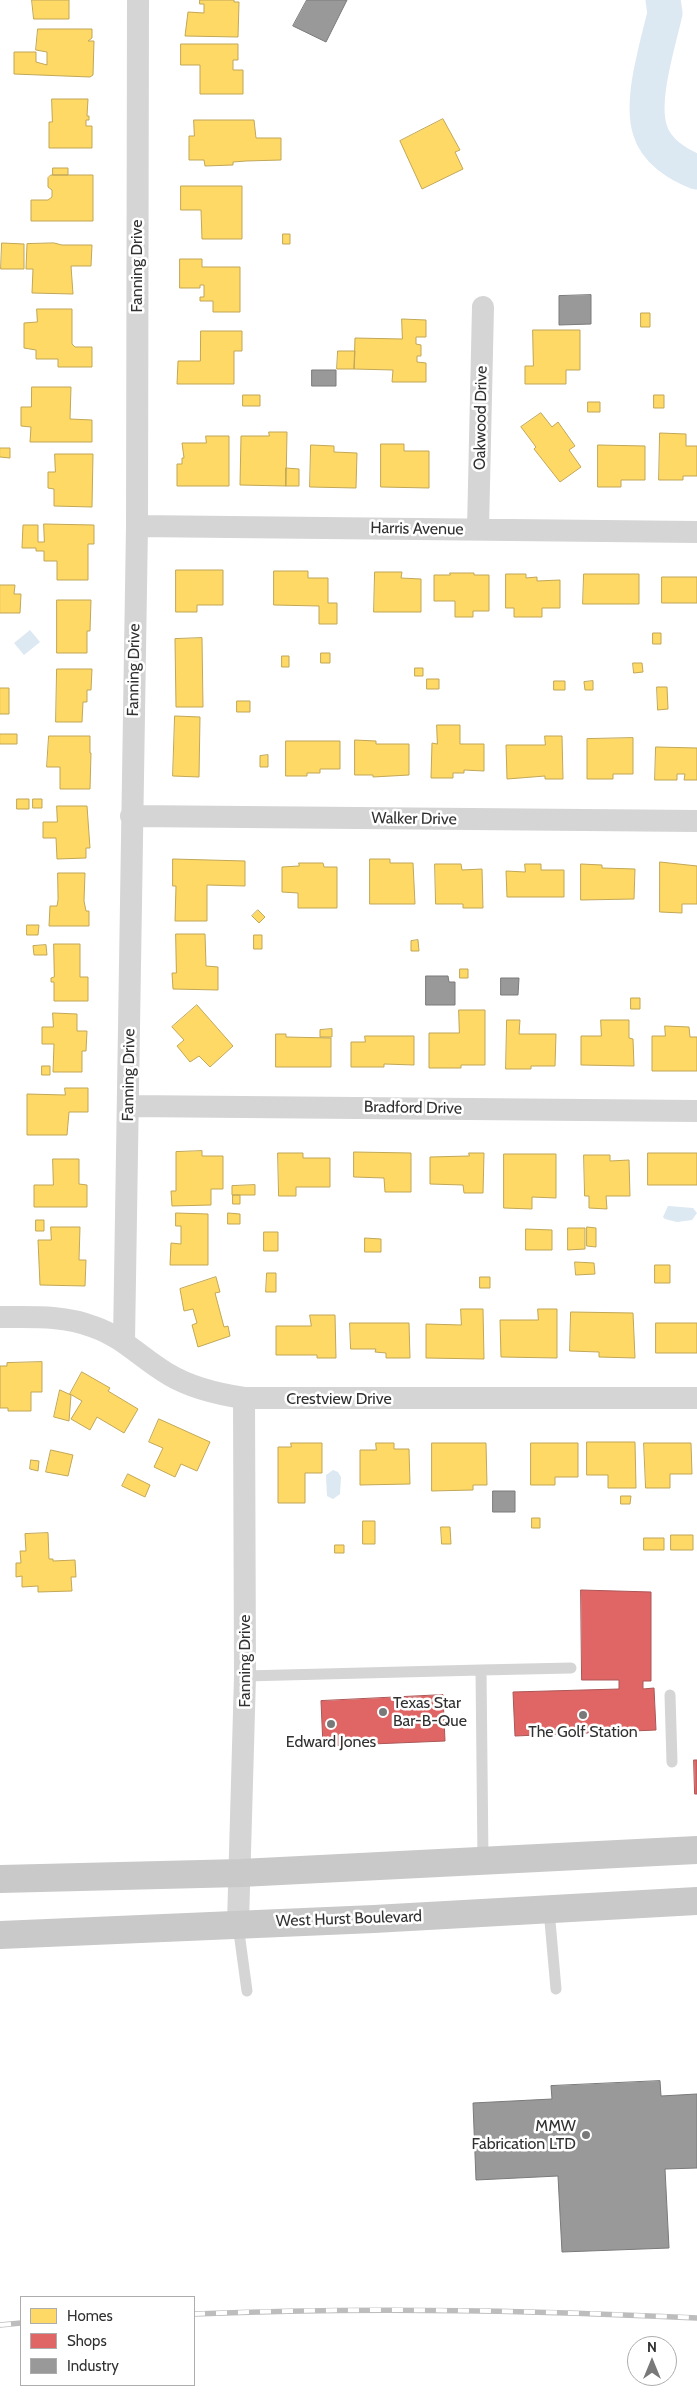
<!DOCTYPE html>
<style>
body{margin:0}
#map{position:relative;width:697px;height:2406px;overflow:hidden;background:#fff;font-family:Cabin,sans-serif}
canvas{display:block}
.legend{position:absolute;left:20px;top:2296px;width:175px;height:90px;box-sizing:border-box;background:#fff;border:1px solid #adadad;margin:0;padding:6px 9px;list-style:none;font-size:15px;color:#313131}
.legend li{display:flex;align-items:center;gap:10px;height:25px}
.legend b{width:25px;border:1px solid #adadad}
.north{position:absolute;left:627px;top:2336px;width:50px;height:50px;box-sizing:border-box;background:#fff;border:1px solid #adadad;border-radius:50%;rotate:0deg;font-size:14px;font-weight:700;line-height:20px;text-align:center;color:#313131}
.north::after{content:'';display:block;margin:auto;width:18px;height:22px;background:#797979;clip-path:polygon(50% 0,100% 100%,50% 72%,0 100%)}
</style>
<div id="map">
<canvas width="697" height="2406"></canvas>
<ul class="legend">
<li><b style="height:14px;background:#ffd966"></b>Homes</li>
<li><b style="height:14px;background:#e06666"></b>Shops</li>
<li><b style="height:14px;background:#999"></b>Industry</li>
</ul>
<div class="north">N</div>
</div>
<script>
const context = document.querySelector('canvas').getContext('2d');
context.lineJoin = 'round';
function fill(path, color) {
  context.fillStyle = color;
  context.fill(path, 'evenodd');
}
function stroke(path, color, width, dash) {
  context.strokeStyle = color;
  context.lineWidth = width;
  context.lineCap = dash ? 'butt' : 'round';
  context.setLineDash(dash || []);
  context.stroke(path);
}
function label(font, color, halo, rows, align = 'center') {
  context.font = font + ' Cabin,sans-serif';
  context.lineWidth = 5;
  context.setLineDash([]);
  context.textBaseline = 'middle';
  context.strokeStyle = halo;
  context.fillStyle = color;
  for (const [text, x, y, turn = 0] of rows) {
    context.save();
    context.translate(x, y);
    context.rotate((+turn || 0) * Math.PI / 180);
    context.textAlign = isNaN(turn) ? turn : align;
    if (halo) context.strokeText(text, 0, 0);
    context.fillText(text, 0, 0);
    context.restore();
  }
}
fill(new Path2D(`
 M30 630 40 642 24 655 14 643Z
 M668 1206 693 1208 697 1213 692 1220 677 1222 665 1219 663 1217Z
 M333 1470 338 1472 341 1477 340 1494 333 1499 327 1496 326 1475Z`), '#dce8f2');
const homes = new Path2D(`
 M32 0H69V19H34Z
 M200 0H234V2H239L238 37 185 36 188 12 204 13V4H200Z
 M38 29H92V38L88 41H94L93 75 90 77 14 74V52H36V62L47 65V52L36 50Z
 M181 44H238V60H233V70H243V94H200V65H181Z
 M52 99H88L87 116H89V120H86V126H92V148H49V122H52Z
 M443 119 460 150 455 152 463 169 422 189 400 141Z
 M194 120H254L256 138H281V160L246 161 233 162V165L205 166 204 160H189V136H194Z
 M53 168H68V175H53Z
 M51 175H93V221H31V200H48L52 197V190L48 187V178Z
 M181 186H242V239H202L201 210H181Z
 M283 234H290V244H283Z
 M2 243 24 244V269H1Z
 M54 243 62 245H92L91 266H71L73 294 32 293 33 269H26L27 244Z
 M180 259H202V267H240V312H213V301H200V297H204V285H200V288H180Z
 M37 309H72V344L75 347H92V367H58V359H36V350L24 348V323L37 322Z
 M641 313H650V327H641Z
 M402 319 426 320V337H416V344L421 345V356H417V362L426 363V382H392L393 370 354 369 355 338 402 339Z
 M533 330H580V370H566V384H525V366H533Z
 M201 331H242V351H234V384H177L178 361H200Z
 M338 351H355L354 369H337Z
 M32 387H71L70 419 92 420V442H30L31 427 21 426V407H31Z
 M243 395H260V406H243Z
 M654 395H664V408H654Z
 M588 402H600V412H588Z
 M541 413 552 427 558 422 575 446 569 450 581 467 560 482 534 449 536 447 521 427Z
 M269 432H287L286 486 240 485 241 436H269Z
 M660 433 686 434V446H697V476H683V480H659Z
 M206 436H229V486H177V464H182V458H184L182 443H206Z
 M381 444H404V451H429V488L381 487Z
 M311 445 334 446V452L357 453 356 488 310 487Z
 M598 445 645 446V480H621V487H598Z
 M0 448H10V458L0 457Z
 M55 454H93L92 507 54 506V489L48 488V472H55Z
 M286 468 299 469V486H286Z
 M44 524 94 525V544H88V580H57V561H44V551H36V548H22L23 525H38V542H44Z
 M176 570H223V605H197V612H176Z
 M274 571H308V578H328V603H337V624H319V606L274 605Z
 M375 572H402L401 578 421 579V612H374Z
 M450 573H474V575H489V611H473V617H455V601H434V575H450Z
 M506 574H526V578L537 577V581L560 580V608H542V617H514V608H506Z
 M584 574H639V604H583Z
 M662 577H697V603H662Z
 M0 585H15L14 594H21L20 613H0Z
 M57 600H91L90 631H87V653H57Z
 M653 633H661V644H653Z
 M202 638 203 707H176L175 639Z
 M321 653H330V663H321Z
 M282 656H289V667H282Z
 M633 663H642L643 672 634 673Z
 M415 668H423V676H415Z
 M57 669H92L91 690H87V702H83L82 722H56Z
 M427 679H439V689H427Z
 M554 681H565V690H554Z
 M593 681V690H585L584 682Z
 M657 687H667L668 709 658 710Z
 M0 688H9V714H0Z
 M237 701H250V712H237Z
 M175 716 200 717 199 777 173 776Z
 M437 725H460V744H484V771L464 770V773H453V778H431L432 743 437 744Z
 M0 734H17V744H0Z
 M49 736H90V753H91L90 789H60V767H47Z
 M545 736H562L563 779H545V776L507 779 506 745H545Z
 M633 738V774H613V779H587V739Z
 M355 740 376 741V744H409V775L373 777V775H355Z
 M286 741H340V769H320V773H307V776H286Z
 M656 747 697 748V780H684L685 774H677V780H655Z
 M268 755V767H260V756Z
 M17 799H29V809H17Z
 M33 799H42V808H33Z
 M57 806H87L90 848H86V858L57 859 56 838H43V822H57Z
 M173 859 245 861V886L207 885V921H175L176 886H173Z
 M370 859H390V863H413L415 904H370Z
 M660 862 697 866V904H682V913L660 912Z
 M299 863H323L324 867H337V908H298V893L282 892V867L299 866Z
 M435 864H461L462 870 482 869 483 908H463V904H436Z
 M525 864H541V870H564V897H507L506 871 525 872Z
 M581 864 602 865V868L635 869 634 899 581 900Z
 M58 873H85L84 901 86 911H89V926H49L50 906H57L58 900Z
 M258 910 265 917 259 923 252 916Z
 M27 925H39L38 935H27Z
 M176 934H205L206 966 218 967V990L173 989 172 973H176Z
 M254 935H262V949H254Z
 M418 940 419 951H411V941Z
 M54 944H80V977H88V1001H54V982H51V978L54 977Z
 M46 945 47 955H34L33 946Z
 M460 969H468V978H460Z
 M631 998H640V1009H631Z
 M197 1005 233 1046 210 1067 199 1056 190 1062 177 1046 184 1040 172 1027Z
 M459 1010H485V1065H461V1068H429V1033H459Z
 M53 1013 77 1014V1031H87L86 1051H82V1072H53L54 1044H42V1027H53Z
 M507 1020H520L519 1034H556L555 1066H531V1069H506Z
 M601 1020H629V1038L633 1039 634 1066 581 1065V1036H601Z
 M665 1026 689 1027 690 1037H697V1071H652V1036H665Z
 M332 1029V1037H320V1030Z
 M276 1034H286V1037L331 1038V1067H276Z
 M365 1036H414V1065L384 1064V1067H351V1042H365Z
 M42 1066H50V1075H42Z
 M65 1088H88V1112H69L67 1135H27V1094L65 1095Z
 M202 1151V1156H223V1189H211V1205L172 1206 171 1191H176V1152Z
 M354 1152 411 1153V1192H385L384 1178 354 1177Z
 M278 1153H303V1158H330V1187H296V1196H279Z
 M469 1153H484L483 1193H464L463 1185 430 1184V1157L469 1156Z
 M648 1153H697V1185H648Z
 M504 1154H556V1198L532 1197V1209L504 1208Z
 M584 1155H610V1161L629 1160 630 1196H606L607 1209 589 1208V1196H585Z
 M53 1159H79V1184L87 1185V1207H34V1185H53Z
 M255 1185V1195H232V1186Z
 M233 1195H240V1204H233Z
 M176 1213 208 1214V1265H170L171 1243 181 1244V1226H176Z
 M228 1213 240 1214V1224H228Z
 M36 1220H44V1231H36Z
 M51 1227H80L79 1260H86L85 1286 40 1285 38 1240H51Z
 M587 1227 596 1228V1247L587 1246Z
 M568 1228H585V1249L568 1250Z
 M526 1229 552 1230V1250H526Z
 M264 1232H278V1251H264Z
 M365 1238 381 1239V1252H365Z
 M575 1262 594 1263 595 1274 576 1275Z
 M655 1265H670V1283H655Z
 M267 1273H276V1292H266Z
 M216 1277 220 1292 215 1293 224 1327 228 1326 230 1336 198 1347 192 1325 197 1323 193 1309 184 1311 180 1289Z
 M480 1277H490V1288H480Z
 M461 1309H483L484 1359 426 1358V1324L461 1325Z
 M538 1309H557V1358L501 1357 500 1320H538Z
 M571 1312 633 1313 635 1358 599 1357V1352L570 1351Z
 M310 1315H335L336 1358H317V1355H276V1326H311Z
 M350 1323H409L410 1358H386V1353L375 1352 376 1349H351Z
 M656 1323H697V1353H656Z
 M42 1362V1392H31V1411H8V1408H0V1366H7V1363Z
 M82 1372 110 1388 108 1391 138 1409 124 1433 97 1417 90 1430 71 1419 82 1401 70 1394Z
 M60 1390 71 1395 69 1421 54 1417Z
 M159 1419 210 1442 197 1471 181 1464 175 1477 154 1467 163 1448 149 1442Z
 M587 1442H635L636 1488H608V1475H587Z
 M291 1443H322V1473H305V1503H278V1447H291Z
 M376 1443H394V1449H409L410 1484 360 1485V1450H376Z
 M432 1443H486L487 1485H473V1490L432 1491Z
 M531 1443H578V1477H555V1485H531Z
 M644 1443H691L692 1474H670V1488H646Z
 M51 1450 73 1455 68 1476 46 1472Z
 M31 1460 39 1461 38 1471 30 1469Z
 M128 1474 150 1485 145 1497 122 1486Z
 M621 1496H631L630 1504H621Z
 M532 1518H540V1528H532Z
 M363 1521H375V1544H363Z
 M441 1527H450L451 1544H442Z
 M48 1533 49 1559H53V1561L75 1560 76 1577H71L72 1591 38 1592V1586L22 1587V1576L16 1577V1563H21L20 1551H26L25 1534Z
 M671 1535H693V1550H671Z
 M644 1538H664V1550H644Z
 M335 1545H344V1553H335Z`);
fill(homes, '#ffd966');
stroke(homes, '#c1a756', 1);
const shops = new Path2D(`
 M581 1590 651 1592V1681H643V1689L654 1688 656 1730 515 1736 513 1692 619 1689V1680H582Z
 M443 1695 445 1741 323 1746 321 1701Z
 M694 1760H697V1794H695Z`);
fill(shops, '#e06666');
stroke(shops, '#ac5656', 1);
const industry = new Path2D(`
 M307 0H347L326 42 293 26Z
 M591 295V324L559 325V296Z
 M312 370H336V386H312Z
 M426 976H448L449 982H455V1005H426Z
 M501 978H519L518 995H501Z
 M493 1491H515V1512H493Z
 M660 2081 661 2096 697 2094V2168L665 2169 669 2248 562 2252 558 2176 476 2180 473 2103 552 2099 551 2086Z`);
fill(industry, '#999');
stroke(industry, '#7a7a7a', 1);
stroke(new Path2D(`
 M663 0 665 13C658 44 640 100 650 130 656 151 678 165 697 172`), '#dce8f2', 35);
stroke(new Path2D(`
 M481 1670 571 1668
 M245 1676 481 1670 483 1860
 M670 1695 672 1762
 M549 1910 556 1989
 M238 1925 247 1991`), '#d5d5d5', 11);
stroke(new Path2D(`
 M137 526 697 532
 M478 529 483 307
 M131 816 697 821
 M129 1106 697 1111
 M0 1317C31 1317 64 1315 94 1327 123 1337 142 1359 168 1374 191 1388 217 1394 244 1398H697
 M124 1341 137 526 138 0
 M238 1923 245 1676 244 1398`), '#d5d5d5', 22);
stroke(new Path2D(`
 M0 1879 241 1873 697 1850
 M0 1935 374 1919 697 1901`), '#c9c9c9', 28);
const rail = new Path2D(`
 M194 2314C362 2307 529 2310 697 2318
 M0 2325 21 2323`);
stroke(rail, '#bdbdbd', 5.5);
stroke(rail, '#fff', 4, [11]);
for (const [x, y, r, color] of [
 [383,1712,5,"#797979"],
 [583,1715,5,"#797979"],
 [331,1724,5,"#797979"],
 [586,2135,5,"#797979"]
]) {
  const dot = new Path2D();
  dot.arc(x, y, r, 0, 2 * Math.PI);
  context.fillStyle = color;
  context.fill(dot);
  stroke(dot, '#fff', 2);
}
label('16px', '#313131', '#fff', [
 ["Fanning Drive",137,266,-90],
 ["Oakwood Drive",481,418,-89],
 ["Harris Avenue",417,529,1],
 ["Fanning Drive",134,670,-89],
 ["Walker Drive",414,819,1],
 ["Fanning Drive",129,1075,-89],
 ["Bradford Drive",413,1108,1],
 ["Crestview Drive",339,1399],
 ["Fanning Drive",245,1661,-90],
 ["West Hurst Boulevard",349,1919,-2]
]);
label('16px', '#313131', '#fff', [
 ["Texas Star",393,1703,"left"],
 ["Bar-B-Que",393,1721,"left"],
 ["The Golf Station",583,1732],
 ["Edward Jones",331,1742],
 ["MMW",576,2126,"right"],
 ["Fabrication LTD",576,2144,"right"]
]);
</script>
